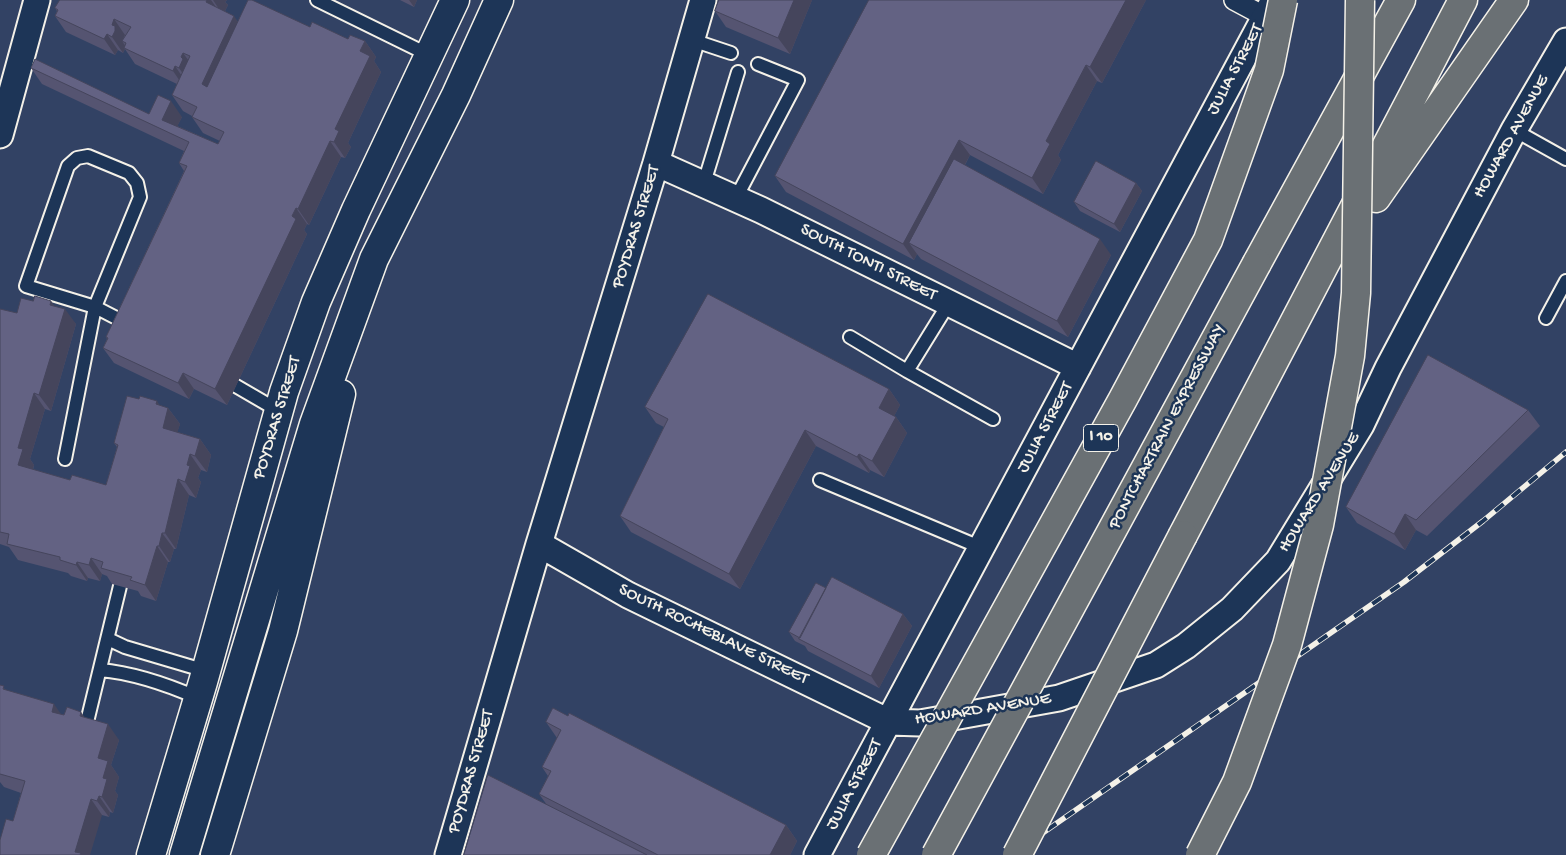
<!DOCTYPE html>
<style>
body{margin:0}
canvas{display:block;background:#324264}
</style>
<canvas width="1566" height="855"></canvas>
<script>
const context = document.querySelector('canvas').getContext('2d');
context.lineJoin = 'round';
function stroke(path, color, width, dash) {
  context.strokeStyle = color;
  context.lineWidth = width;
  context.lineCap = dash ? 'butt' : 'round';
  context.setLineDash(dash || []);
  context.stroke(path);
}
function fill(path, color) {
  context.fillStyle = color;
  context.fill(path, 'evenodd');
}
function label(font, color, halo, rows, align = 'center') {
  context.font = font + ' "Gochi Hand",sans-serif';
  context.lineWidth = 5;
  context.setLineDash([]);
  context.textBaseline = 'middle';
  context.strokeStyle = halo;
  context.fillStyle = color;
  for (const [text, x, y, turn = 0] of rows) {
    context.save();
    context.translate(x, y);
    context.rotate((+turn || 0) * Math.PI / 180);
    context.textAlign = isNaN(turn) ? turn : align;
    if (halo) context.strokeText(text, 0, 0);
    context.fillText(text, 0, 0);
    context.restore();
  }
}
const service = new Path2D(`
 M317 0 429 55
 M692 40 731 53
 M1514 130 1566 159
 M704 183 738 72
 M736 198 798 80 758 64
 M949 303 907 371 993 419
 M1546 318 1566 281
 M850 337 907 371
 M236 386 279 411
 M65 459 95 307 26 286 68 166 77 158 88 156 129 173 137 183 140 197 95 307 130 325
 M820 480 982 548
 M108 639 125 647 206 671
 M100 670C134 673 166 684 198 698
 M86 726 120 586`);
const pedestrian = new Path2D(`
 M1234 0 1264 16`);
const minor = new Path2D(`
 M0 135 37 0
 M656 163 761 210 1078 367
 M539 544 628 595 889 722 920 723 1059 698 1156 665 1186 646 1232 609 1278 561 1361 425 1388 368 1514 130 1566 41
 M448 855 539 544 656 163 703 0
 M817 855 1274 0`);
const secondary = new Path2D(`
 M151 855 203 682 284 392 316 302 356 210 455 0
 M184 855 314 424 374 259 456 95 499 0
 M215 855 283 631 341 394`);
const motorway = new Path2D(`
 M1376 198 1514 0
 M1257 263 1401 0
 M1183 535 1463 0`);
stroke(service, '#f4f1e8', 16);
stroke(pedestrian, '#f4f1e8', 22);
stroke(minor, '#f4f1e8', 29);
stroke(secondary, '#f4f1e8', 31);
stroke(motorway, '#f4f1e8', 31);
stroke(service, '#1d3557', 12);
stroke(pedestrian, '#1d3557', 19);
stroke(minor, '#1d3557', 25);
stroke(secondary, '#1d3557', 28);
stroke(motorway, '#6a7074', 28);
const rail = new Path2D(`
 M1011 855 1404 582 1483 521 1566 452`);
stroke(rail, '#f4f1e8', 5.5);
stroke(rail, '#1d3557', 4, [11]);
const motorwayBridge = new Path2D(`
 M871 855 1123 399 1208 240 1269 70 1283 0
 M936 855 1257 263
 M1017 855 1183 535
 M1200 855 1237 782 1287 645 1319 525 1350 356 1356 293 1360 0`);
stroke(motorwayBridge, '#f4f1e8', 31, []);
stroke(motorwayBridge, '#6a7074', 28);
fill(new Path2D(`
 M60 0H227L225 2 228 5 225 11 238 22 310 27 348 39 365 41 376 57 374 61 381 72 348 143 351 147 345 158 341 157 309 225 307 224 304 230 307 234 227 405 194 389 189 399 114 363 103 348 107 339 106 337 184 171 179 163 184 151 42 84 31 68 149 114 182 117 177 126 218 144 220 141 203 133 192 117V116L183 111 172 95 177 84 135 64 125 49 123 53 118 50 115 55 66 32 55 16 57 11 55 8Z
 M400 0H417L414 7Z
 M812 0 790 54 726 27 715 11Z
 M1146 0 1102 83 1097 81 1058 155 1061 160 1043 194 970 155 965 165 1111 255 1068 337 921 259 917 254 914 260 786 192 775 176Z
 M1136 183 1142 191 1120 232 1080 211 1074 202Z
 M33 301 55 306 76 324 51 411 45 409 30 459 34 465 33 470 70 480 106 485 117 447 114 443 160 406 168 408 180 424 177 432 200 439 211 455 207 472 201 470 198 478 201 482 196 498 189 495 176 549H174L170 562H168L156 601 141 596 138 591 112 584 107 576 102 574 100 581 88 578 87 581 71 576 68 573 18 560 9 547 0 544V309L17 313Z
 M889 389 900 405 894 416 896 417 907 433 884 477 870 470 869 473 816 446 740 589 631 532 620 516 664 427 656 423 645 407Z
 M1528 410 1540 426 1427 536 1416 530 1405 550 1357 523 1346 507Z
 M826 588 903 614 912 626 879 688 808 651 805 646 795 641 789 632Z
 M0 685 7 691 61 714 85 718 119 740 111 765 119 777 115 791 118 795 113 813 110 812 109 817 102 815 13 821 21 793 4 787 0 782Z
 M546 722 786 825 797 841 790 855H464L547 805 539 794 548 776 542 767 557 738Z`), '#555471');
fill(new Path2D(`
 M207 0H211L220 13 206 2Z
 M213 0H227L225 2 228 5 223 15Z
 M409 0H417L414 7Z
 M794 0H812L790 54 778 38Z
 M1126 0H1146L1102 83 1090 67Z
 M234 16 245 32 213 100 202 84Z
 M114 19 125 35 122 41 126 47 124 48 125 49 123 53 112 37V25Z
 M107 34 118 50 115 55 104 39Z
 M365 41 376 57 374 61 381 72 348 143 351 147 345 158 334 142 335 129 360 51Z
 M183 53 194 68 190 84 179 68 181 57Z
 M1086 65 1097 81 1058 155 1061 160 1043 194 1032 178 1046 141Z
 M175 66 186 82 184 87 173 71Z
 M171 101 182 117 173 135 162 120Z
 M959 140 970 155 920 248 909 243 917 254 914 260 903 244Z
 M330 141 341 157 309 225 298 209Z
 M1136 183 1142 191 1120 232 1114 224Z
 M296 208 307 224 304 230 307 234 227 405 215 389Z
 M1100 239 1111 255 1068 337 1057 321Z
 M51 301 62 317 65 309 76 324 51 411 39 395Z
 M183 373 194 389 189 399 178 383Z
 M889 389 900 405 890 424 879 408Z
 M34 393 45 409 30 459 34 465 29 481 18 465V448Z
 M157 401 166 415 168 408 180 424 174 444 163 428 156 404Z
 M896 417 907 433 884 477 872 461Z
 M805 430 816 446 740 589 729 574Z
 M200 439 211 455 207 472 195 456Z
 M190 454 201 470 198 478 201 482 196 498 185 482 187 465Z
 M859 454 870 470 869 473 857 457Z
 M178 479 189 495 176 549 165 533Z
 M1405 514 1416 530 1405 550 1394 534Z
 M162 533 174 549 170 562 159 546Z
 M157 546 168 562 156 601 145 585Z
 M91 558 102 574 100 581 89 565Z
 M77 562 88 578 87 581 76 565Z
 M903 614 912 626 879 688 871 676Z
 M54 704 65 720 52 712Z
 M81 712 92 728 80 716Z
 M108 724 119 740 111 765 119 777 115 791 118 795 113 813 102 797 103 778 98 758Z
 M99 796 110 812 109 817 97 801Z
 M91 799 102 815 90 855H77L75 852Z
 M786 825 797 841 790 855H770Z`), '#45455c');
const building = new Path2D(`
 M60 0H207L206 2 234 16 202 84 207 87 248 0H252L310 27 312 22 348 39 350 35 365 41 360 51 370 56 335 129 339 131 334 142 330 141 298 209 296 208 292 216 296 219 215 389 183 373 178 383 103 348 108 338 106 337 187 166 179 163 189 142 31 68 35 59 149 114 158 95 171 101 162 120 218 144 224 132 192 117 197 107 172 95 190 56 183 53 181 57 183 59 179 68 175 66 173 71 124 48 126 43 122 41 131 27 114 19 112 25 115 26V31L112 37 107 34 104 39 55 16 58 10 55 8Z
 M719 0H794L778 38 715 11Z
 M869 0H1126L1090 67 1086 65 1046 141 1050 144 1032 178 959 140 903 244 775 176Z
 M954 159 1100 239 1057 321 909 243Z
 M1096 161 1136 183 1114 224 1074 202Z
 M708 294 889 389 879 408 896 417 872 461 859 454 857 457 805 430 729 574 620 516 668 419 645 407Z
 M35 296 51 301 50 305 65 309 39 395 34 393 18 448 23 449 18 465 70 480 72 475 106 485 118 445 114 443 127 396 139 399 140 396 157 401 156 404 168 408 163 428 200 439 195 456 190 454 187 465 190 466 185 482 178 479 165 533H162L159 546H157L145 585 130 580 132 577 101 568 103 562 91 558 89 565 77 562 76 565 60 560V557L7 544 9 534 0 532V309L17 313 21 298 33 301Z
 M1428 355 1528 410 1416 520 1405 514 1394 534 1346 507Z
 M832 577 903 614 871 676 799 639Z
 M816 583 826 588 800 638 789 632Z
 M0 685 4 686 3 689 54 704 52 712 64 715 67 707 81 712 80 716 108 724 98 758 108 761 103 778 107 779 102 797 99 796 97 801 91 799 75 852 81 853 80 855H0V840L6 819 13 821 25 781 0 774Z
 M553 708 568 716 569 713 786 825 770 855H658L539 794 551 771 542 767 561 730 546 722Z
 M488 775 647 855H464Z`);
fill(building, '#636283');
stroke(building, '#45455c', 1);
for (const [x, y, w] of [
 [1101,438,35]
]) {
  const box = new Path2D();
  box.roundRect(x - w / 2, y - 13.5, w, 27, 4);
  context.fillStyle = '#1d3557';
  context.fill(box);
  stroke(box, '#f4f1e8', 1);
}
label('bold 16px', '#f4f1e8', null, [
 ["I 10",1101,438]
]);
label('18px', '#f4f1e8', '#1d3557', [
 ["JULIA STREET",1236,70,-62],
 ["HOWARD AVENUE",1512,137,-61],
 ["POYDRAS STREET",637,227,-73],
 ["SOUTH TONTI STREET",868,263,27],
 ["POYDRAS STREET",278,418,-73],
 ["PONTCHARTRAIN EXPRESSWAY",1168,427,-62],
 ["JULIA STREET",1046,428,-62],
 ["HOWARD AVENUE",1320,493,-58],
 ["SOUTH ROCHEBLAVE STREET",713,635,26],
 ["HOWARD AVENUE",983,710,-9],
 ["POYDRAS STREET",472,772,-74],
 ["JULIA STREET",855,785,-62]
]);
</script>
